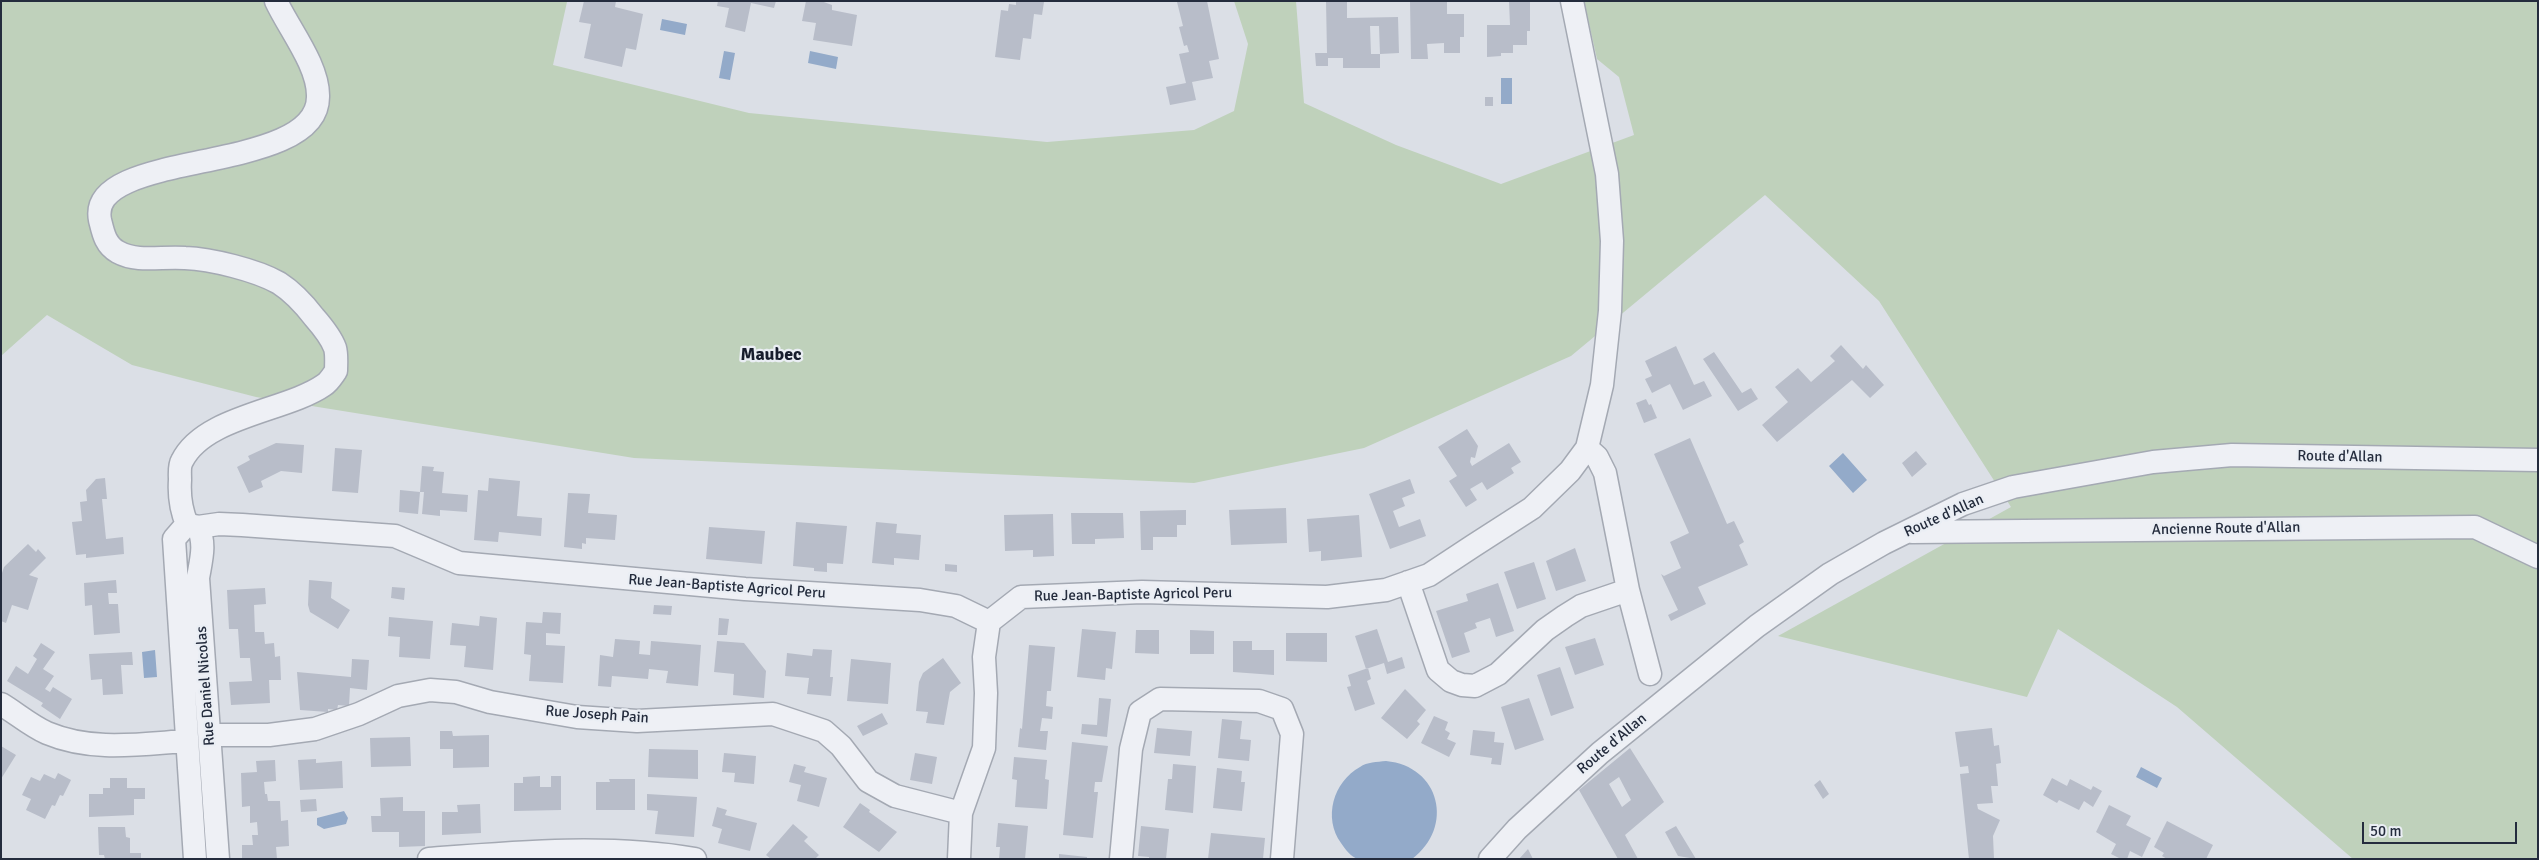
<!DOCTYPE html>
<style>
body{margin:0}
#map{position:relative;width:2539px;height:860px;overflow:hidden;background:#dbdfe6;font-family:Signika,sans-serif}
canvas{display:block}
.frame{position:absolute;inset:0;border:2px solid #242c3d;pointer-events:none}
.scale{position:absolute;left:2362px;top:822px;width:155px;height:22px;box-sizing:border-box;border:2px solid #242c3d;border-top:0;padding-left:6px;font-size:15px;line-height:18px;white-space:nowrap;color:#242c3d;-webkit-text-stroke:4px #eaeef4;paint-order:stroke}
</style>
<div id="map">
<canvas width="2539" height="860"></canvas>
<div class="frame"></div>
<div class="scale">50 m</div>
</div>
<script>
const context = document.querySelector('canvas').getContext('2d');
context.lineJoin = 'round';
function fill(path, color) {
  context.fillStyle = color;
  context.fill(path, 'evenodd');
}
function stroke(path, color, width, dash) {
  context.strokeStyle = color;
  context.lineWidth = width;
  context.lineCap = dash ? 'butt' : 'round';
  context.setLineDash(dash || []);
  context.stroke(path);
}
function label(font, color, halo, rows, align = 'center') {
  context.font = font + ' Signika,sans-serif';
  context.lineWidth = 4.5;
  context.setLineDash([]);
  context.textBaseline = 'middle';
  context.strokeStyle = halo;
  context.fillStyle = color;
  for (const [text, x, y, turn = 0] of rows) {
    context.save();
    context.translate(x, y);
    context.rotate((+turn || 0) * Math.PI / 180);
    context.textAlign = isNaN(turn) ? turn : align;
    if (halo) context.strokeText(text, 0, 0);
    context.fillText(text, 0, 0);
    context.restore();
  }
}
fill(new Path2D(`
 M1 1H565L567 2 553 65 749 113 1047 142 1194 130 1234 111 1248 44 1234 1H1296L1304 103 1396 145 1501 184 1634 135 1619 77 1597 59 1584 1H2538V859H2353L2177 707 2058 629 2027 697 1778 636 2011 507 1879 301 1765 195 1571 356 1364 448 1194 483 634 458 256 397 132 365 47 315 1 356Z`), '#bfd1bb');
fill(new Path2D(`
 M662 19 687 24 685 35 660 30Z
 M724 51 735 53 730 80 719 78Z
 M810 51 838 57 836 69 808 63Z
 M1501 78H1512V104H1501Z
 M1843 453 1867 480 1853 493 1829 466Z
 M155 650 157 677 144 678 142 652Z
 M1386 761C1440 766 1455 827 1412 859 1398 859 1371 860 1358 859 1351 857 1345 849 1341 843 1323 818 1333 782 1360 767 1367 762 1377 762 1386 761Z
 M2141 767 2162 778 2157 788 2136 777Z
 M344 811 348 818 346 824 324 829 317 825V818Z`), '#93aac9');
fill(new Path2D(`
 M584 1H616L615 7 643 14 636 50 626 48 622 67 584 58 591 24 579 22Z
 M718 1H776L774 8 751 3 745 32 725 27 729 8 717 6Z
 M806 1H821L832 5V10L857 15 852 46 813 40 816 23 802 21Z
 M1016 1 1044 2 1042 15 1034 14 1031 39 1023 38 1020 60 995 57 1001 10 1008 11 1009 4 1016 5Z
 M1207 1 1219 59 1209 61 1213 78 1192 82 1196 100 1170 105 1166 87 1186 83 1179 54 1189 52 1187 45 1184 46 1179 27 1183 26 1177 2Z
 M1326 1H1347V18L1398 17 1399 53 1380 54 1379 26H1370L1371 54H1380V68H1343V58H1328V66H1316L1315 53H1327Z
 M1410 1H1447V14H1464V37H1460V53H1444V43L1427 44 1428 59H1411Z
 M1509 1H1530V31H1527V45H1513V53H1501V56L1487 57V25H1510Z
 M1485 97H1493V106H1485Z
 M1841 345 1863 369 1866 365 1884 385 1870 398 1852 380 1777 442 1762 425 1788 402 1775 387 1798 368 1811 382 1835 361 1830 356Z
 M1676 346 1694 385 1704 381 1712 396 1683 410 1670 384 1652 393 1645 379 1652 376 1645 361Z
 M1714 352 1742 393 1751 388 1758 399 1738 411 1703 359Z
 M1646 399 1649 405 1651 404 1657 418 1644 423 1636 403Z
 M1467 429 1478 446 1475 458 1471 457 1470 462 1472 466 1509 443 1521 462 1511 468 1514 473 1487 490 1482 482 1470 489 1477 500 1466 507 1449 481 1457 476 1438 447Z
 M1690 438 1727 524 1734 521 1744 542 1739 545 1748 565 1698 587 1706 604 1671 621 1668 615 1678 610 1661 574 1664 576 1681 568 1670 542 1689 533 1654 454Z
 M276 443 304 445 302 473 281 471 261 481 263 487 249 493 237 467 250 460 248 456Z
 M335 448 362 450 358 493 332 491Z
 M1916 451 1927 464 1912 477 1902 463Z
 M422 466 434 467 433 471 444 472 442 493 468 495 467 512 440 510V516L422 514 424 492H420L418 514 399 512 400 490 420 492Z
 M105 478 107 499H102L106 539 123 537 124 554 86 558V554L76 555 72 522 82 521 80 502 87 501 86 490 96 479Z
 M489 478 520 481 517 516 542 518 541 536 499 532 498 542 474 540 478 490 488 491Z
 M1410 479 1415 493 1402 498 1405 506 1393 511 1399 527 1420 519 1426 536 1390 549 1369 494Z
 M568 493 590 494 588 513 617 515 615 540 586 538V544L582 543V549L564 547Z
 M1286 508 1287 543 1231 545 1229 510Z
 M1186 510V525H1177V537H1153V550H1141L1140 511Z
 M1071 513H1123L1124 538 1095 539V544H1072Z
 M1053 514 1054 556 1033 557V550L1005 551 1004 515Z
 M1359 515 1362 557 1321 561V551L1309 552 1307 519Z
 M796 522 847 526 843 564 827 563V572L814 571V568L793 566Z
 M876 522 897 524 896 533 921 535 919 560 894 558V565L872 563Z
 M709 527 765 531 762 564 706 559Z
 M28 544 36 552 38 549 46 558 29 575 38 578 28 610 12 605 6 623 1 621V576L4 567Z
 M1575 548 1586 581 1556 591 1546 561Z
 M1534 562 1546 599 1517 609 1504 572Z
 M945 564 957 565V572L945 571Z
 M116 580 117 593H108L109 604H118L120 633 94 635 92 605 85 606 84 583Z
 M309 580 332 582 331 598 350 610 338 629 310 612 308 605Z
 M1498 583 1514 631 1496 637 1490 618 1475 623 1477 628 1464 633 1470 652 1452 658 1436 611 1468 601 1466 594Z
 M392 587 405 588 404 600 391 598Z
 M265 588 266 604 254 605 255 632H264L265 644 274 643 275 657 280 656 281 680H269L270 703 231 705 229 682 252 681 250 658H240L238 629H229L227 590Z
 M654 605 672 606 671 615 653 614Z
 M543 612 561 613 560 634 546 633V645L565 646 563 683 529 681 531 655 524 654 526 622 542 623Z
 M480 616 497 618 493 670 464 667 466 646 450 645 452 623 479 626Z
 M389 617 433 621 430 659 399 657 400 637 388 636Z
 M719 618 729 619 727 635H718Z
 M1082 629 1116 632 1112 669 1106 668 1105 680 1077 677Z
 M1377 629 1388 662 1402 657 1405 668 1387 674 1384 663 1366 669 1355 636Z
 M1136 630H1159V654L1135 653Z
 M1190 630 1214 631V654H1190Z
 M1286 633H1327V662L1286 661Z
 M1595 638 1604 665 1575 675 1565 647Z
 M615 639 640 641 639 654 650 655 651 641 701 645 698 686 666 683 668 671 649 669 648 679 612 676 611 687 598 686 600 655 613 657Z
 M717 641 744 643 766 671 764 698 733 695 734 674 714 672Z
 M1233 641H1252V650H1274V675L1233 672Z
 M41 643 55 652 43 669 54 676 45 689 50 692 53 687 72 699 60 719 41 706 43 703 7 681 16 666 28 674 37 659 33 656Z
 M1029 645 1055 647 1051 691H1047L1046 706 1053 707 1052 719 1042 718 1040 731H1048L1046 750 1018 747 1020 728 1022 729Z
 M813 649 832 650 830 677H833L831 696 807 694 809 678 785 676 787 653 812 656Z
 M132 652 133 665H121L123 694 103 695 102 679 91 680 89 654Z
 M943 658 961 683 950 692 944 725 926 723 928 712 916 711 919 682 923 673Z
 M352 659 369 660 367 690 350 688 349 706 338 705 337 710 328 709V712L300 710 297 672 351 677Z
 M851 659 891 663 888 704 847 701Z
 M1560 667 1574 708 1551 716 1537 675Z
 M1368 668 1371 679 1367 681 1375 704 1355 711 1347 687 1351 686 1348 675Z
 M1405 689 1426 710 1417 721 1420 724 1407 739 1381 718Z
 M1099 698 1111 699 1107 737 1081 734 1082 724 1097 725Z
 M1529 698 1544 740 1515 750 1501 707Z
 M882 713 888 724 863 736 857 726Z
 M1434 716 1448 722 1445 730 1450 733 1447 739 1456 743 1449 757 1421 743Z
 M1222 719 1242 721 1240 739 1251 740 1249 761 1218 758Z
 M1157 728 1192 731 1190 756 1154 753Z
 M1992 728 1994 746 1999 745 2001 763 1996 764 1998 786H1991L1993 803 1977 804 1978 809 2000 820 1993 836 1994 859H1969L1960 774 1969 773 1968 766 1960 767 1955 732Z
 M1473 730 1495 732 1494 742 1504 743 1501 765 1491 764 1492 758 1470 755Z
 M440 731H452L453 736 489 735V767L453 768V749H440Z
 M410 737 411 766 371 767 370 738Z
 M1072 742 1108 746 1102 782H1095L1094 792H1098L1093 838 1063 835Z
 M1 746 16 755 1 779Z
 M1630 748 1664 802 1625 835 1638 859H1618L1579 790ZM1619 777 1631 800 1622 807 1609 784Z
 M649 749 698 750V779L648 777Z
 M724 753 756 756 754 784 734 782 735 773 722 772Z
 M915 753 937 757 932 784 910 780Z
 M1014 757 1047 760 1045 779 1049 780 1047 809 1015 807 1017 780 1012 779Z
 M316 759V763L342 761 343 788 300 790 298 760Z
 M275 760 276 781 264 782 265 794H267L268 801H280L281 821 288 820 289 846 276 847 277 859H242V845H253L252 835H258L257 822 250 823V806L242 807 241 773 257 772 256 761Z
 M794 764 806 767 804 772 827 778 819 807 797 801 801 785 789 782Z
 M1173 764 1196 766 1193 813 1165 810 1168 779H1172Z
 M1217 768 1242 771 1241 782H1245L1242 811 1213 808Z
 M58 773 71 780 63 796 60 795 55 806 52 805 45 819 26 810 31 799 22 795 31 777 40 781 44 774 55 779Z
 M540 776V787H551V776H561V810L514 811V783H523V777Z
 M110 778H127V788H145V799H134V815L89 817V794H103V788H110Z
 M2052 778 2067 786 2070 779 2091 790 2093 786 2102 791 2093 807 2084 801 2079 810 2059 800 2057 803 2043 795Z
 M609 779H635V810H596V782H610Z
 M1820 780 1829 794 1823 799 1814 785Z
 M647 794 697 797 694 837 655 834 658 811 647 810Z
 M403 797V811H425V846L399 847V832H372L371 816H381L380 798Z
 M316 799 317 811 301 812 300 800Z
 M860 803 870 810 869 812 897 832 879 852 843 827Z
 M480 804 481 833 442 835V812H458L457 805Z
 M2109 805 2131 816 2126 825 2151 838 2142 857 2130 851 2127 859H2121L2111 854 2116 844 2096 832Z
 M717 807 727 810 725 815 757 823 750 851 718 843 722 829 712 826Z
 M2167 821 2213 845 2206 859H2167L2162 856 2164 853 2154 847Z
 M998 823 1028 826 1025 859H999L1000 847H996Z
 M793 824 808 837 804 841 819 855 815 859H771L766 855Z
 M1141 826 1169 829 1166 859H1149V857L1138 856Z
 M1676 826 1696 859 1678 856 1665 832Z
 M98 827H125L126 837 130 838V853H141V859H105L104 855H99Z
 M1211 833 1265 838 1263 859H1208Z
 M1528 849 1533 859H1519Z
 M1059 854 1087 857V859H1059Z`), '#b8bdc9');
const minor = new Path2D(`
 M1587 448 1597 457 1605 473 1628 590 1650 674
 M187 524C181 510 179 495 180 480 180 474 179 466 182 461 204 416 287 411 324 385 329 382 333 375 336 371 336 364 337 355 335 348 331 337 321 325 314 317 304 304 293 292 279 283 256 270 211 259 185 258 162 256 138 263 118 252 105 245 103 232 100 220 86 148 318 176 318 97 319 66 289 29 276 1
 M187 524 198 527C206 544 201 560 198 578L218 859
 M187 524 174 539 195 859
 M198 527 219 524 242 525 395 536 459 563 745 589 920 600 956 606 989 622
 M1912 532 2475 527 2538 557
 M1408 582 1438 670 1451 681 1462 685 1475 686 1498 674 1545 630 1565 616 1581 606 1628 590
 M989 622 1021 597 1142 592 1327 597 1386 590 1429 575 1473 546 1532 508 1570 471 1587 448 1602 385 1610 311 1612 241 1607 174 1572 1
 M1 704C16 713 31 726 47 733 92 752 140 744 187 741
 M210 735H269L315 729 359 714 398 696 430 690 456 692 490 702 577 717 637 721 773 714 824 731 841 746 868 781 895 796 961 813
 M429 859C517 852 608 844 695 859
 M959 859 961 813 984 748 986 693 984 657 989 622
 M1121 859 1131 749 1140 712 1160 699 1259 701 1282 709 1292 734 1282 859
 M1490 859 1517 829 1600 753 1757 626 1830 574 1884 543 1963 504 2013 487 2153 462 2232 455 2538 460`);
stroke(minor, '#a4a9b3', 25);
stroke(minor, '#eef0f5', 22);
label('15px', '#242c3d', '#eaeef4', [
 ["Route d'Allan",2340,457,1],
 ["Route d'Allan",1944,516,-24],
 ["Ancienne Route d'Allan",2226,529,-1],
 ["Rue Jean-Baptiste Agricol Peru",727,587,4],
 ["Rue Jean-Baptiste Agricol Peru",1133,595,-1],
 ["Rue Daniel Nicolas",206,686,-94],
 ["Rue Joseph Pain",597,715,4],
 ["Route d'Allan",1612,744,-40]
]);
label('bold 18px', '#171d2d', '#eaeef4', [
 ["Maubec",771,355]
]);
</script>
